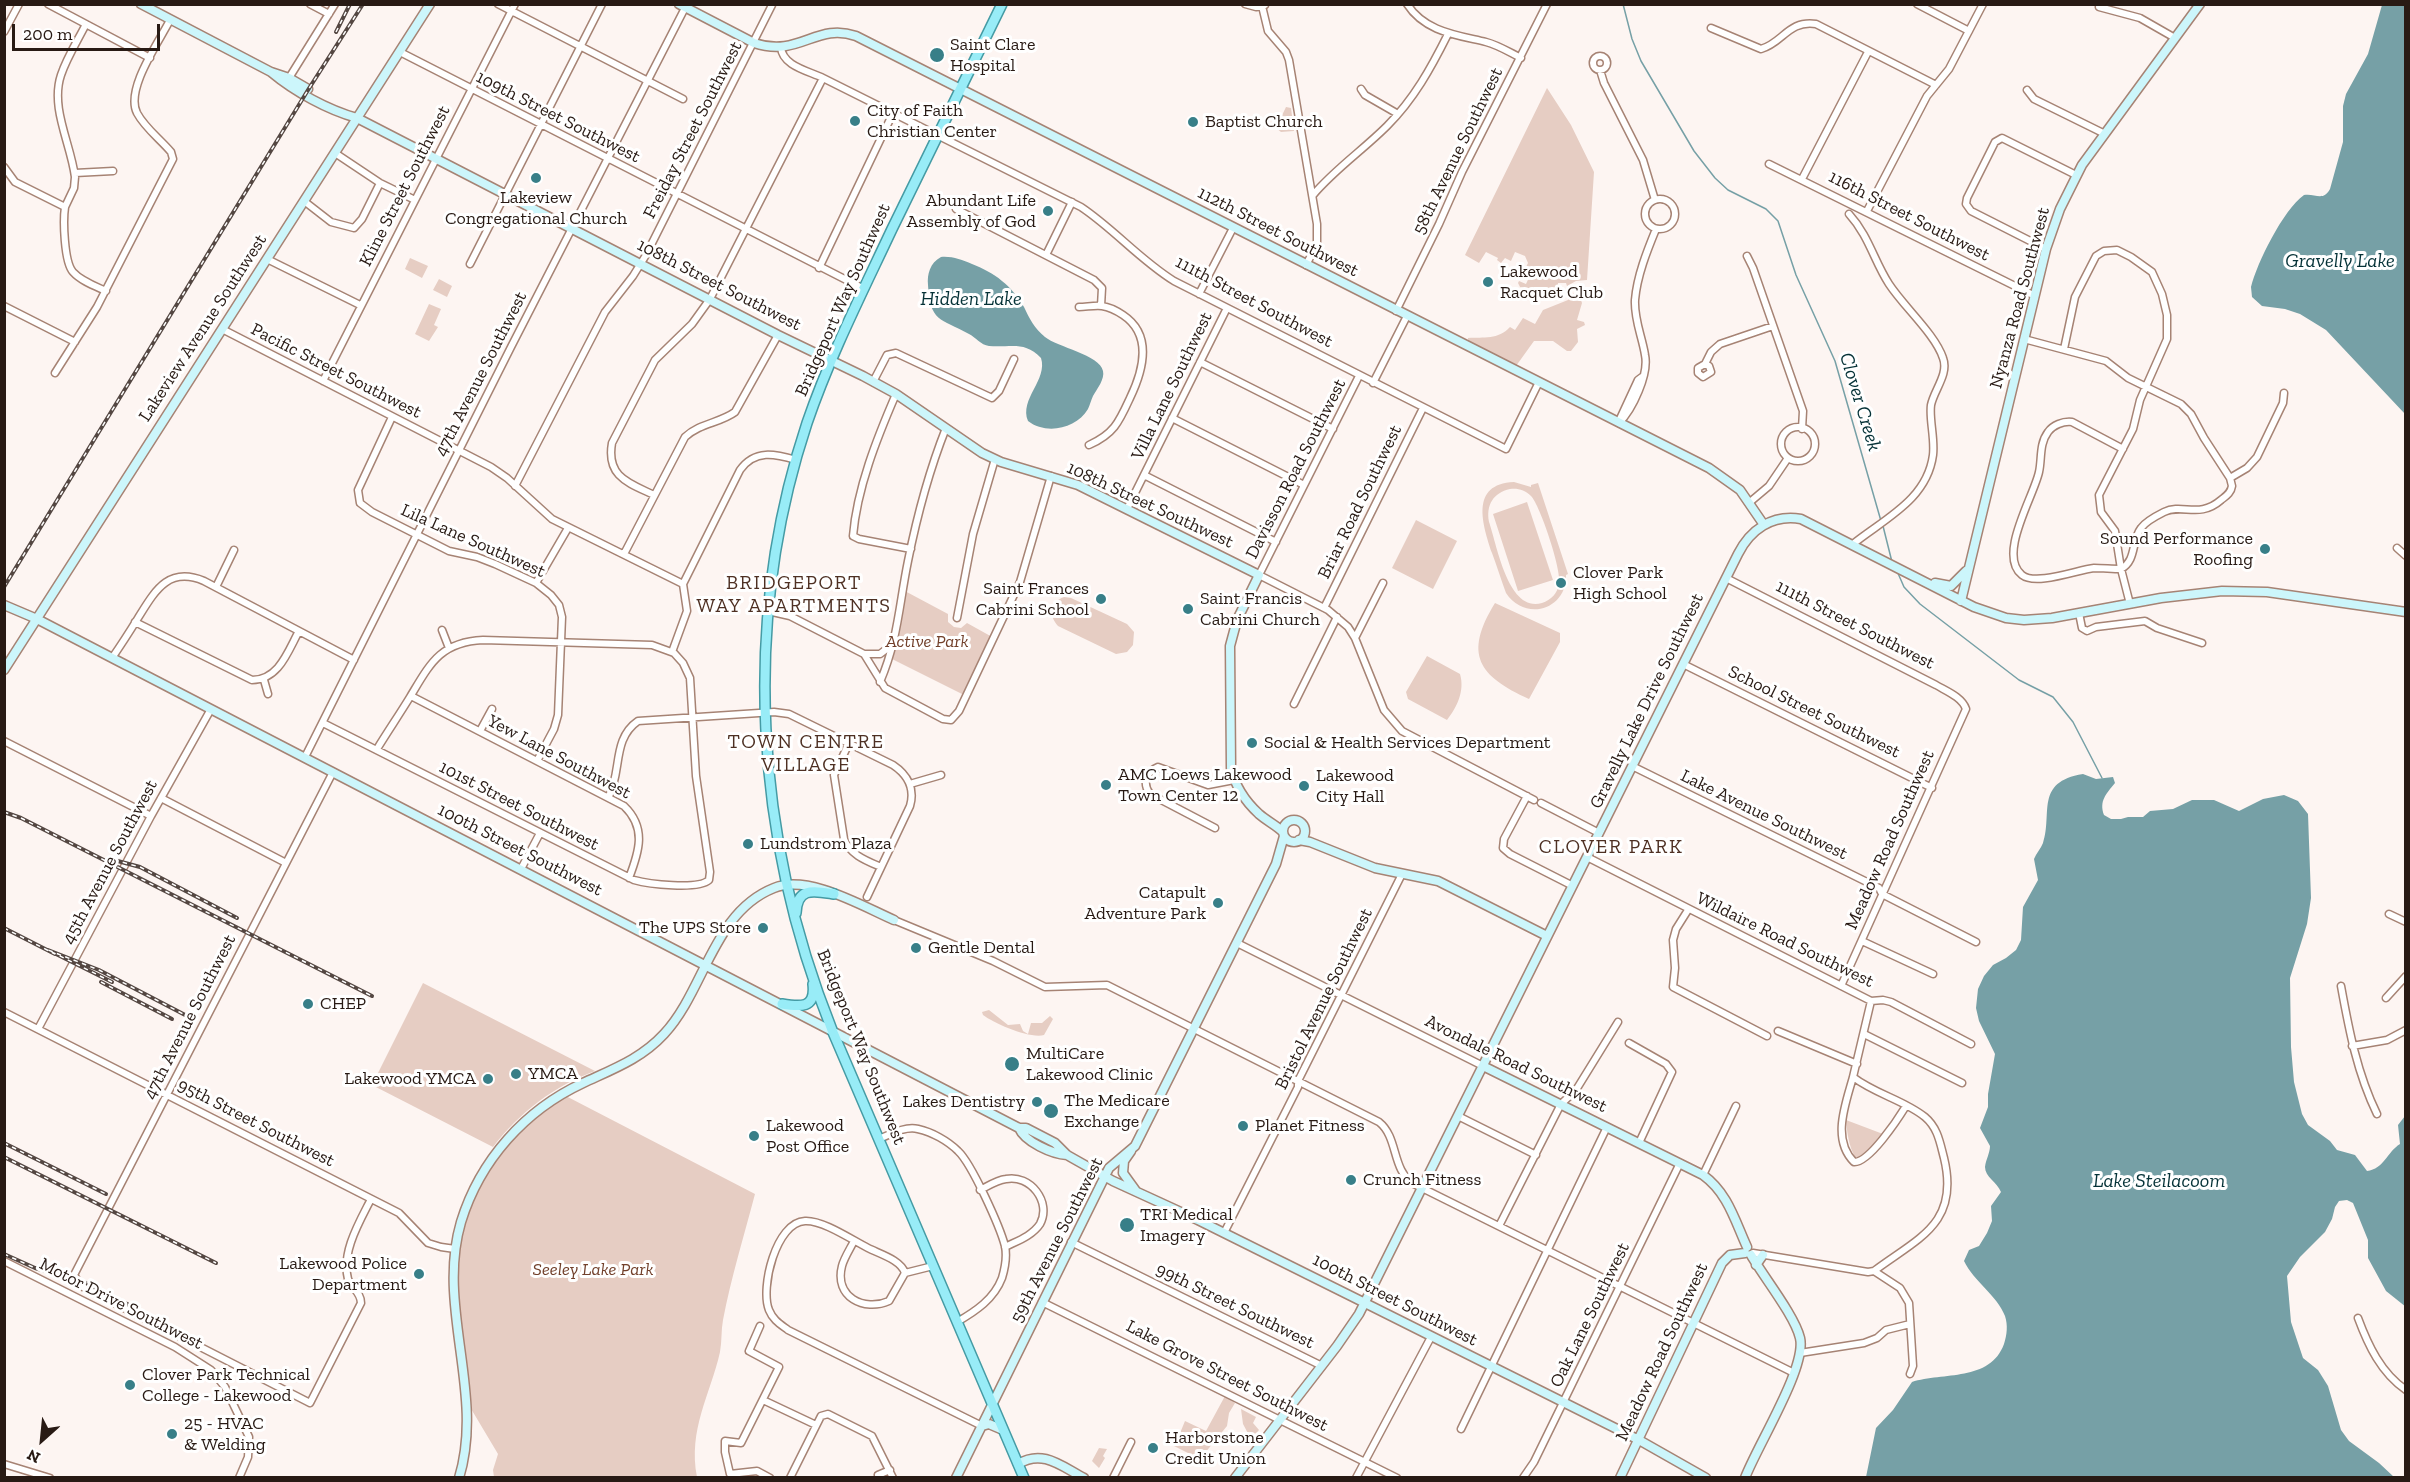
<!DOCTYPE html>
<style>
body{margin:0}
#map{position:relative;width:2410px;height:1482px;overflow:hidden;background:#fdf5f2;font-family:"Zilla Slab",serif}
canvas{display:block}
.frame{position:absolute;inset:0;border:6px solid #281a14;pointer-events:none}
.north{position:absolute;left:12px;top:1410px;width:60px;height:60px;-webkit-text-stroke:4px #fff;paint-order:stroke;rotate:207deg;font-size:16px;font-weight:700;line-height:24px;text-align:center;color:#281a14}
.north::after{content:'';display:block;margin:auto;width:21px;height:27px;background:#281a14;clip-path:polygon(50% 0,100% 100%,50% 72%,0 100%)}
.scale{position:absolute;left:12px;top:24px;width:148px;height:27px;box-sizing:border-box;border:3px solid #281a14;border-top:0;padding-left:8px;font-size:18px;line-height:21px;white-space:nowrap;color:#281a14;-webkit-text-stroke:4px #fff;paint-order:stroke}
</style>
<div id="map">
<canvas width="2410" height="1482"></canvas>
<div class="frame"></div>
<div class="north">N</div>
<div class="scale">200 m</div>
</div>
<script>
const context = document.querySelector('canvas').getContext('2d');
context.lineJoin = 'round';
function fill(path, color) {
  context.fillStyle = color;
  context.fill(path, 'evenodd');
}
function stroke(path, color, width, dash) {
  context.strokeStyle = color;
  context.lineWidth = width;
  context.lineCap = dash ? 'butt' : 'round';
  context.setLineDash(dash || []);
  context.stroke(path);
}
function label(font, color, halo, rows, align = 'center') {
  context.font = font + ' "Zilla Slab",serif';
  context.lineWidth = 6;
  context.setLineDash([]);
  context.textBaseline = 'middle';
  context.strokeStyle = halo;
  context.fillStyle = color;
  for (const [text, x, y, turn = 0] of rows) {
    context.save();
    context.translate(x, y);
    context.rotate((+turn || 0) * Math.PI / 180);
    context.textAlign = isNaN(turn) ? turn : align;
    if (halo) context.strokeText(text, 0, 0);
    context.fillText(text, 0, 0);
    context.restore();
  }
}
fill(new Path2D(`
 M1547 88 1571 125 1594 172 1587 280 1576 281 1567 286 1566 283H1558V289L1529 297 1527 289 1520 287 1518 283 1519 281 1526 284 1531 273 1525 269 1528 263 1525 256 1515 252 1511 261 1505 258 1501 263 1497 260 1498 258 1486 252 1479 263 1465 255Z
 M1286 107 1291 108 1294 131 1281 132 1276 128Z
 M410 258 428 266 422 278 405 269Z
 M439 279 452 286 447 297 433 290Z
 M1578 292 1582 303 1577 320 1584 322 1585 325 1577 329 1578 342 1571 351H1567L1553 341H1534L1516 366 1468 342V338C1484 337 1498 340 1510 327L1515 330 1523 318 1535 324 1543 310 1568 300 1572 294Z
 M429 304 441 309 434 325 438 327 429 341 415 334Z
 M1514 482 1531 487V485L1538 483 1568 574 1566 575C1567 610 1525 622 1506 593 1501 580 1497 566 1492 553 1483 525 1469 484 1514 482ZM1510 489C1518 488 1525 490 1531 496 1540 505 1562 571 1559 583 1558 593 1551 600 1542 603 1508 613 1497 545 1489 522 1486 505 1493 493 1510 489Z
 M1527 502 1553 580 1518 591 1493 514Z
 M1416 520 1457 541 1433 589 1392 568Z
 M903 590 948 614V622L954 627 961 628 967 623 994 638 966 696 890 658Z
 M1064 597 1071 598 1127 624 1134 632 1133 645 1127 652 1116 654 1058 626C1048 615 1050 602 1064 597Z
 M1495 603 1560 633V642L1529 699C1479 676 1463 655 1495 603Z
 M1427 656 1460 674C1465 691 1457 707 1447 720L1408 699 1406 692Z
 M423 983 595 1071C554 1086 520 1112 493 1147L372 1085Z
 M989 1010 1008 1025 1020 1024 1023 1031 1028 1034 1031 1023H1042L1050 1016 1053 1019 1044 1035C1030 1039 995 1024 983 1015L982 1012Z
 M562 1094 755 1194C744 1236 731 1278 723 1320 721 1330 722 1341 720 1352 710 1396 688 1429 697 1477H494L493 1470 498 1454 467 1402 454 1304 460 1225 499 1149Z
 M1846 1120 1883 1134 1862 1157H1855C1849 1146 1847 1133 1846 1120Z
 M1225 1396 1235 1403 1229 1413 1227 1426 1200 1459 1172 1445 1173 1443 1178 1445 1180 1440 1178 1438 1185 1421 1206 1431Z
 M1241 1409 1256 1417 1253 1423 1259 1430 1251 1439 1243 1424Z
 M1099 1448 1107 1449 1103 1456 1105 1458 1099 1468 1092 1461Z`), '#e6cdc3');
fill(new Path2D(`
 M2382 5H2405V414L2326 330 2300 314 2285 309 2262 306 2252 297 2251 287C2257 263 2283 210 2304 195 2315 193 2323 202 2330 189L2343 142V106L2346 94 2368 54Z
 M941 257C952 256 962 260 972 264 995 273 1011 285 1024 307 1029 318 1035 329 1045 337 1057 347 1100 355 1103 371 1105 379 1097 389 1093 396 1091 400 1090 405 1088 409 1076 429 1046 435 1028 421 1019 399 1048 380 1041 358 1024 340 1010 348 989 346 981 345 975 337 969 334 940 318 930 322 928 285 927 274 930 263 941 257Z
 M2083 774 2096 779 2113 777 2115 783C2106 794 2099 801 2104 815L2111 819H2121L2128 817H2143L2150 811 2173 809 2192 800H2214L2239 811 2263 799 2284 795 2298 801 2308 814 2311 898 2307 924 2290 978 2291 1047 2294 1082 2302 1114 2308 1125 2330 1141 2337 1150 2355 1155 2367 1171C2384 1169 2387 1152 2400 1144L2398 1125 2405 1116 2406 1307 2386 1291 2368 1258V1240L2353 1203 2347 1200 2339 1201 2335 1207 2332 1219 2325 1232 2300 1257 2287 1276 2291 1322 2303 1358 2318 1370 2328 1386 2341 1430 2349 1441 2379 1463 2394 1477H1866L1876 1428 1893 1410 1912 1382C1943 1372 1990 1382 2004 1344 2007 1335 2008 1325 2005 1316 1997 1295 1974 1282 1964 1261L1969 1250 1979 1246 1987 1233 1992 1221 1991 1206 2001 1192C1997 1182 1985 1177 1985 1167 1986 1159 1990 1153 1990 1146L1980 1128 1988 1107V1094L1995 1054 1979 1021 1976 1008 1978 989 1984 976 1993 965 2006 958 2016 950 2021 940 2023 907 2038 880 2034 859C2036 854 2041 848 2043 843 2053 814 2034 782 2083 774Z`), '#76a0a6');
stroke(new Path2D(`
 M1623 4 1632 39 1641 61 1694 151 1715 178 1728 190 1766 209 1778 221 1796 275 1835 361 1881 521
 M1883 526 1892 562
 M1897 571 1904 587 1920 604 2019 680 2053 697 2073 722 2102 778`), '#76a0a6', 1.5);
const street = new Path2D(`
 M48 4 150 58
 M310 4 329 14
 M498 4 683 99
 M1245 4 1256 7 1265 5
 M1407 4C1425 32 1457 35 1486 42 1498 45 1509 52 1521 58
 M1917 4 1969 31
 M1262 6 1268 31 1286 52 1289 60 1317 224V244L1306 265
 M2099 7 2140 18 2175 38
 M1711 28 1761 49C1783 43 1788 20 1816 24L1936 85
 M4 32 19 4
 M781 47C782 66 809 71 823 78L1081 207C1114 229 1140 260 1174 281L1506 449 1539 382
 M400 52 864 289
 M1593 63a7 7 0 1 1 14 0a7 7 0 1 1-14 0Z
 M1600 70 1604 83 1643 160 1655 200
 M289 78 335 4
 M1361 89 1365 95 1398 114
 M2027 90 2034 99 2105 134
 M335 153 380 183 415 200
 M1769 164 2035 296
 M4 167 15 182 65 207C63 220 64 262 73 272 81 281 95 286 106 291
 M75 173 113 171
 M1802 179 1868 52
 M1313 195C1335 169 1363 150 1387 126 1414 99 1431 68 1448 34
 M1645 214a15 15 0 1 1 30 0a15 15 0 1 1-30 0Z
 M304 201 331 222 354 228 362 219 380 183
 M65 207 74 188 75 177C71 144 50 108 61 75 67 57 78 40 86 24
 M956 209 1094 280 1102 288 1101 306
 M1867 211 1927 96 1949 69 1983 4
 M1849 214C1869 236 1874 261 1889 284 1904 307 1935 334 1943 358 1949 374 1934 390 1931 405 1929 419 1935 438 1933 455 1927 500 1884 519 1853 544
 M2046 249 1971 211 1966 204 1967 198 1995 142 2002 138 2076 175
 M1046 255 1072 202
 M1747 256 1753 268 1803 411 1802 429
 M267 259 360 305
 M470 264 602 4
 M819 268 893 113
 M1199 294 1233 228
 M4 306 75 342
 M1079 307C1086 307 1095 305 1102 306 1109 307 1117 311 1123 315 1153 335 1143 371 1130 398 1119 422 1114 434 1089 445
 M1396 311 1439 224 1462 172 1547 4
 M222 329 491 467 507 478 552 519 683 584
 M2024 339 2106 361 2128 378 2181 404 2191 414 2204 438 2230 478 2232 486C2231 493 2226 496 2221 500 2199 519 2183 503 2164 512 2156 516 2146 521 2141 528 2131 541 2137 560 2121 569 2112 569 2103 568 2094 568 2077 570 2036 586 2022 575 1997 555 2034 496 2039 472 2042 459 2039 444 2048 432 2053 425 2063 421 2072 422L2123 449
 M2064 349 2075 297 2096 256 2104 251 2117 250 2131 257 2152 272 2162 294 2167 315V339L2140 400 2133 429 2099 495 2101 512 2115 531 2121 569 2130 604
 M1200 362 1333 429
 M1705 364 1709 366 1711 372 1703 377 1698 373V368L1705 364 1711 352 1720 344 1773 326
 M55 373 97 307 173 159 171 152C160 139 145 128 137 113 125 89 159 42 170 20
 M1359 376 1259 575 1328 610 1348 627 1355 638 1384 710 1402 731 1534 800
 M323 381 515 4
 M873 382 887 355 896 353 992 398 999 391 1014 359
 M1373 383 1407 316
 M896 394C877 438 857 488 853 536L859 539 911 549
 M392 417 358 490 360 503 372 512 449 551 477 557 495 564 536 583 551 595 559 605 562 617 558 715 554 729 537 761
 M1172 418 1304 485
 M1619 421 1638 380 1642 377
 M1619 423C1633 409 1649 374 1645 355 1642 336 1634 320 1635 300 1637 276 1647 251 1656 229
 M1781 444a17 17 0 1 1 34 0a17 17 0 1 1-34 0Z
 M1144 475 1276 542
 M2230 478 2247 468 2257 457 2283 403 2284 393
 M515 486 605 312 633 276 646 255 772 5
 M654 495C629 483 606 477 612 443L655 360 692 324 710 299 823 78
 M1750 502 1769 486 1788 458
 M1127 509 1227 308
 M2397 548 2406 556
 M624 554 685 437C700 423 720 423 735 412L778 335
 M1726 578 1936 685C1946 691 1962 697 1966 709L1841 986
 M536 583 568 528
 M216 587 234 550
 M1324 608 1423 408
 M768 611 790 616 864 654 885 688 943 719 951 720 959 711 1020 582 1051 476
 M2079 613 2082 628 2087 631 2096 627 2145 621 2157 628 2202 643
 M957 618 973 534 995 459
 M135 622 252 680C279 680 288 651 299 631
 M442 630 449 648
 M1355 638 1383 583
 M672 652 687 611 683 584 740 470C755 449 775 454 796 460
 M865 654H880L893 644
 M112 658C121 645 130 631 138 618 155 591 168 566 204 581L354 660
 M1683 664 1932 788
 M264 680 268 694
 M880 682C898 640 899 605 908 561 917 516 929 471 946 428
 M411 696 624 806C647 828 639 852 629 878
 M1294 704 1337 617
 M323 723 634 880C648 884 698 890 709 880L710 872 696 776 690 678 683 663 674 653 652 645 483 640C440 642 430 664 410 697 399 715 388 731 377 749
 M480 731 492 709
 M4 741 151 816
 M849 743 834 775 844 839C850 855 867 861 881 867
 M305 757 511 347 687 4
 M1632 766 1879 888 1882 894 1976 942
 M333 772 108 1209 74 1275 81 1286 310 1403 361 1303C361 1292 351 1288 348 1279 341 1252 360 1221 371 1199
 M910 784 941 775
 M609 796C622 771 612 739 638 721L774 712 789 714 893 765C908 775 915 789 910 806L867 897
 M1527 796 1504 839 1503 848 1510 854 1573 886
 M161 798 286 863
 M1541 803 1599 833
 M1215 828 1150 794C1142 783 1146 772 1158 767L1208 785 1234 780
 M1587 857 1871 1001 1883 1000 1891 1002 1971 1044
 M521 869 540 833
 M1688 910 1676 929 1673 940 1675 968 1673 987 1767 1036
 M2389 914 2406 922
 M894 920 993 961 1045 987 1107 985 1379 1122C1399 1138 1391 1170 1414 1184L1794 1373
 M1862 941 1933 974
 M1237 943 1483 1066
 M2341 986C2349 1030 2357 1073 2377 1114
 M2386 998 2406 976
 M4 1012 399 1213 428 1243 441 1247 455 1249
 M38 1029 151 816 211 709
 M1778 1031 1857 1064
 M1864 1034 1962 1083
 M1629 1043 1666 1064 1672 1072 1639 1143
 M2352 1046 2387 1040 2406 1030
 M1853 1077C1846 1103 1831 1139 1854 1162 1869 1163 1898 1119 1906 1106
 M1458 1116 1536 1155
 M879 1139C891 1134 905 1126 918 1129 932 1132 948 1141 958 1151 972 1164 1000 1227 1005 1246 1007 1256 1005 1268 1002 1278 994 1299 976 1311 957 1322
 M1703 1175 1736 1106
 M980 1190C988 1186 997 1180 1006 1179 1030 1174 1052 1202 1040 1224 1032 1236 1017 1241 1005 1247
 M1499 1226 1561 1104 1576 1090 1618 1022
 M1224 1233 1298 1087V1081L1402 874
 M854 1241C850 1249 844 1258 842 1266 834 1297 864 1312 889 1301L905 1273
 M1071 1242 1322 1366
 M1753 1253 1868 1272 1874 1271C1918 1238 1960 1224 1944 1158 1940 1143 1938 1128 1925 1117 1904 1100 1875 1094 1853 1077L1871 1001
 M4 1261 175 1347 211 1370 225 1387 249 1437 248 1457 239 1478
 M1874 1271 1900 1288 1909 1303 1913 1366 1910 1374
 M905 1273C901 1260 880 1254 868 1248 852 1240 823 1220 805 1221 776 1222 760 1288 769 1310 773 1320 780 1324 788 1330L982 1426
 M905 1273 933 1266
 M1042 1302 1397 1478
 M2358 1318C2368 1345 2381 1373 2406 1390
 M760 1326 749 1351 779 1367 741 1443 725 1441V1452L730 1474 757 1471 770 1478
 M1800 1353 1864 1343 1877 1338 1886 1330 1910 1324
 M763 1400 816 1425
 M1461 1429 1607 1127
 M4 1464 50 1478
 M790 1478 821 1416 828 1414 872 1436 893 1478
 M879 1478 878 1475 890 1470
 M1113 1478 1131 1442
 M1356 1478 1431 1337
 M1523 1478 1534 1462 1680 1163`);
const secondary = new Path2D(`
 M141 4 271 72 289 78 308 89
 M679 4 754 43C800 58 816 22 856 36L1709 468 1740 490 1764 525
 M271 72C295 92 328 110 357 118L778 335 863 376 896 394 982 453 1001 462 1078 485 1259 575 1237 620 1230 646 1231 768C1235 786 1246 802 1259 814 1267 821 1276 825 1283 832
 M1935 583 1951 586 1966 571
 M1961 601 2046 249 2060 209 2082 165 2200 4
 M4 605 37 619 1019 1128H1026L1055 1143 1067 1155 1113 1181 1198 1220 1365 1303 1639 1440 1706 1478
 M4 670 430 4
 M1283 831a11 11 0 1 1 22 0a11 11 0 1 1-22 0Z
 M1299 840 1310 842 1375 868 1438 881 1547 936
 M1483 1066 1703 1175C1728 1193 1735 1221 1747 1247
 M1019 1128C1025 1142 1052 1154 1067 1155
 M1131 1151 1124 1161 1123 1173 1136 1191
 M1756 1265 1763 1255
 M982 1426 989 1424 1003 1430
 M1018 1464C1043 1449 1061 1466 1084 1478
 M459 1478C485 1393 436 1307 461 1222 480 1160 525 1110 583 1083 613 1069 641 1059 664 1034 705 990 713 912 774 888 808 874 862 906 894 920
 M956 1478 1109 1168 1135 1146 1276 864 1284 836
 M1235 1478 1337 1346 1359 1314 1738 554C1750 530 1772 514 1801 519L1974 607 2006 618 2024 620 2052 618 2161 598 2222 591 2267 592 2406 612
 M1620 1478 1722 1263 1730 1255 1745 1253
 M1745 1478C1757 1446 1807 1367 1800 1338 1795 1316 1763 1276 1751 1255`);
const primary = new Path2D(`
 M1002 4C965 79 928 154 892 229 862 293 830 356 807 423 741 622 755 837 832 1030L1024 1478
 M796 913C797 886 815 891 834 894
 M782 1004C800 1007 816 1009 813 984`);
stroke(street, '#a68374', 9);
stroke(secondary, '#a68374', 11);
stroke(primary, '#459ba4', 12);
stroke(street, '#fff', 6);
stroke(secondary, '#ccf6fb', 8);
stroke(primary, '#98ecf7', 9);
const rail = new Path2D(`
 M336 32 350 4
 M4 587 308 90 363 4
 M4 812 21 818 372 996
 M114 860 140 867 237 918
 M4 928 55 954
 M101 982 172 1019
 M112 982 48 950 99 970 189 1017
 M4 1143 106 1194
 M4 1157 216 1263
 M4 1254 35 1268 84 1282 186 1334`);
stroke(rail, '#544742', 4);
stroke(rail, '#fff', 1.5, [4.5]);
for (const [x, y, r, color] of [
 [937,55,8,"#387f88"],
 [855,121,6,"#387f88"],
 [1193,122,6,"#387f88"],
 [536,178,6,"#387f88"],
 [1048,211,6,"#387f88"],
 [1488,282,6,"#387f88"],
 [2265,549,6,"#387f88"],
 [1561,583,6,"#387f88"],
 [1101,599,6,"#387f88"],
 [1188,609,6,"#387f88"],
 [1252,743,6,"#387f88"],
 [1106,785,6,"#387f88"],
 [1304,786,6,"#387f88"],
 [748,844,6,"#387f88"],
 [1218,903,6,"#387f88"],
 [763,928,6,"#387f88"],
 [916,948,6,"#387f88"],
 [308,1004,6,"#387f88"],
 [1012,1064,8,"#387f88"],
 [516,1074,6,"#387f88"],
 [488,1079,6,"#387f88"],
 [1037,1102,6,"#387f88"],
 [1051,1111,8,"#387f88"],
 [1243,1126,6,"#387f88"],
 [754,1136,6,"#387f88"],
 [1351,1180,6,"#387f88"],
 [1127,1225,8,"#387f88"],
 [419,1274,6,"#387f88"],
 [130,1385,6,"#387f88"],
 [172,1434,6,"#387f88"],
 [1153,1448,6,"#387f88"]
]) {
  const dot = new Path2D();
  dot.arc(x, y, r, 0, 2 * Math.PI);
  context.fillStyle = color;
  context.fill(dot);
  stroke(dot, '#fff', 2);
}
label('18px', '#281a14', '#fff', [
 ["Saint Clare",950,45],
 ["Hospital",950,66],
 ["City of Faith",867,111],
 ["Christian Center",867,132],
 ["Baptist Church",1205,122],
 ["Lakeview",536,198,"center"],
 ["Congregational Church",536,219,"center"],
 ["Abundant Life",1036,201,"right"],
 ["Assembly of God",1036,222,"right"],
 ["Lakewood",1500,272],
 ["Racquet Club",1500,293],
 ["Sound Performance",2253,539,"right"],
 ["Roofing",2253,560,"right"],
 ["Clover Park",1573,573],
 ["High School",1573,594],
 ["Saint Frances",1089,589,"right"],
 ["Cabrini School",1089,610,"right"],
 ["Saint Francis",1200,599],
 ["Cabrini Church",1200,620],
 ["Social & Health Services Department",1264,743],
 ["AMC Loews Lakewood",1118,775],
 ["Town Center 12",1118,796],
 ["Lakewood",1316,776],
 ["City Hall",1316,797],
 ["Lundstrom Plaza",760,844],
 ["Catapult",1206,893,"right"],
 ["Adventure Park",1206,914,"right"],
 ["The UPS Store",751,928,"right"],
 ["Gentle Dental",928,948],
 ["CHEP",320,1004],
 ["MultiCare",1026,1054],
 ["Lakewood Clinic",1026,1075],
 ["YMCA",528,1074],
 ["Lakewood YMCA",476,1079,"right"],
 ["The Medicare",1064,1101],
 ["Exchange",1064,1122],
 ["Lakes Dentistry",1025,1102,"right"],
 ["Lakewood",766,1126],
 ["Post Office",766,1147],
 ["Planet Fitness",1255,1126],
 ["Crunch Fitness",1363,1180],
 ["TRI Medical",1140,1215],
 ["Imagery",1140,1236],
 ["Lakewood Police",407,1264,"right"],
 ["Department",407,1285,"right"],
 ["Clover Park Technical",142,1375],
 ["College - Lakewood",142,1396],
 ["25 - HVAC",184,1424],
 ["& Welding",184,1445],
 ["Harborstone",1165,1438],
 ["Credit Union",1165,1459]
], 'left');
label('18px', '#281a14', '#fff', [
 ["109th Street Southwest",558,117,27],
 ["Freiday Street Southwest",693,130,-63],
 ["58th Avenue Southwest",1458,151,-64],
 ["Kline Street Southwest",405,186,-63],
 ["116th Street Southwest",1909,216,27],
 ["112th Street Southwest",1278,232,27],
 ["108th Street Southwest",719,285,27],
 ["Nyanza Road Southwest",2020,298,-75],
 ["Bridgeport Way Southwest",843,300,-66],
 ["111th Street Southwest",1254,302,28],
 ["Lakeview Avenue Southwest",203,328,-57],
 ["Pacific Street Southwest",336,371,27],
 ["47th Avenue Southwest",481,374,-63],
 ["Villa Lane Southwest",1172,386,-64],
 ["Davisson Road Southwest",1296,469,-63],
 ["Briar Road Southwest",1360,502,-64],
 ["108th Street Southwest",1150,505,25],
 ["Lila Lane Southwest",473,541,24],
 ["111th Street Southwest",1855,625,27],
 ["Gravelly Lake Drive Southwest",1647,701,-64],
 ["School Street Southwest",1814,712,26],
 ["Yew Lane Southwest",559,757,28],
 ["101st Street Southwest",519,806,27],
 ["Lake Avenue Southwest",1764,815,26],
 ["Meadow Road Southwest",1890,840,-66],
 ["100th Street Southwest",520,850,27],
 ["45th Avenue Southwest",110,862,-62],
 ["Wildaire Road Southwest",1785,940,26],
 ["Bristol Avenue Southwest",1324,999,-64],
 ["47th Avenue Southwest",190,1017,-63],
 ["Bridgeport Way Southwest",861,1047,68],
 ["Avondale Road Southwest",1516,1064,26],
 ["95th Street Southwest",256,1123,27],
 ["59th Avenue Southwest",1057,1240,-63],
 ["100th Street Southwest",1395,1300,27],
 ["Motor Drive Southwest",121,1304,27],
 ["99th Street Southwest",1235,1306,26],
 ["Oak Lane Southwest",1590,1315,-64],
 ["Meadow Road Southwest",1662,1352,-65],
 ["Lake Grove Street Southwest",1227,1376,27]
]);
label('italic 18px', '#72402b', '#fff', [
 ["Active Park",927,642],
 ["Seeley Lake Park",593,1270]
]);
label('italic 20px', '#053237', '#fff', [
 ["Gravelly Lake",2340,261],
 ["Hidden Lake",971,299],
 ["Clover Creek",1860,402,73],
 ["Lake Steilacoom",2159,1181]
]);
context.letterSpacing = '1.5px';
label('20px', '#4e3023', '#fff', [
 ["BRIDGEPORT",794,583],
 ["WAY APARTMENTS",794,606],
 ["TOWN CENTRE",806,742],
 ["VILLAGE",806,765],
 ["CLOVER PARK",1611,847]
]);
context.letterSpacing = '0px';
</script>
